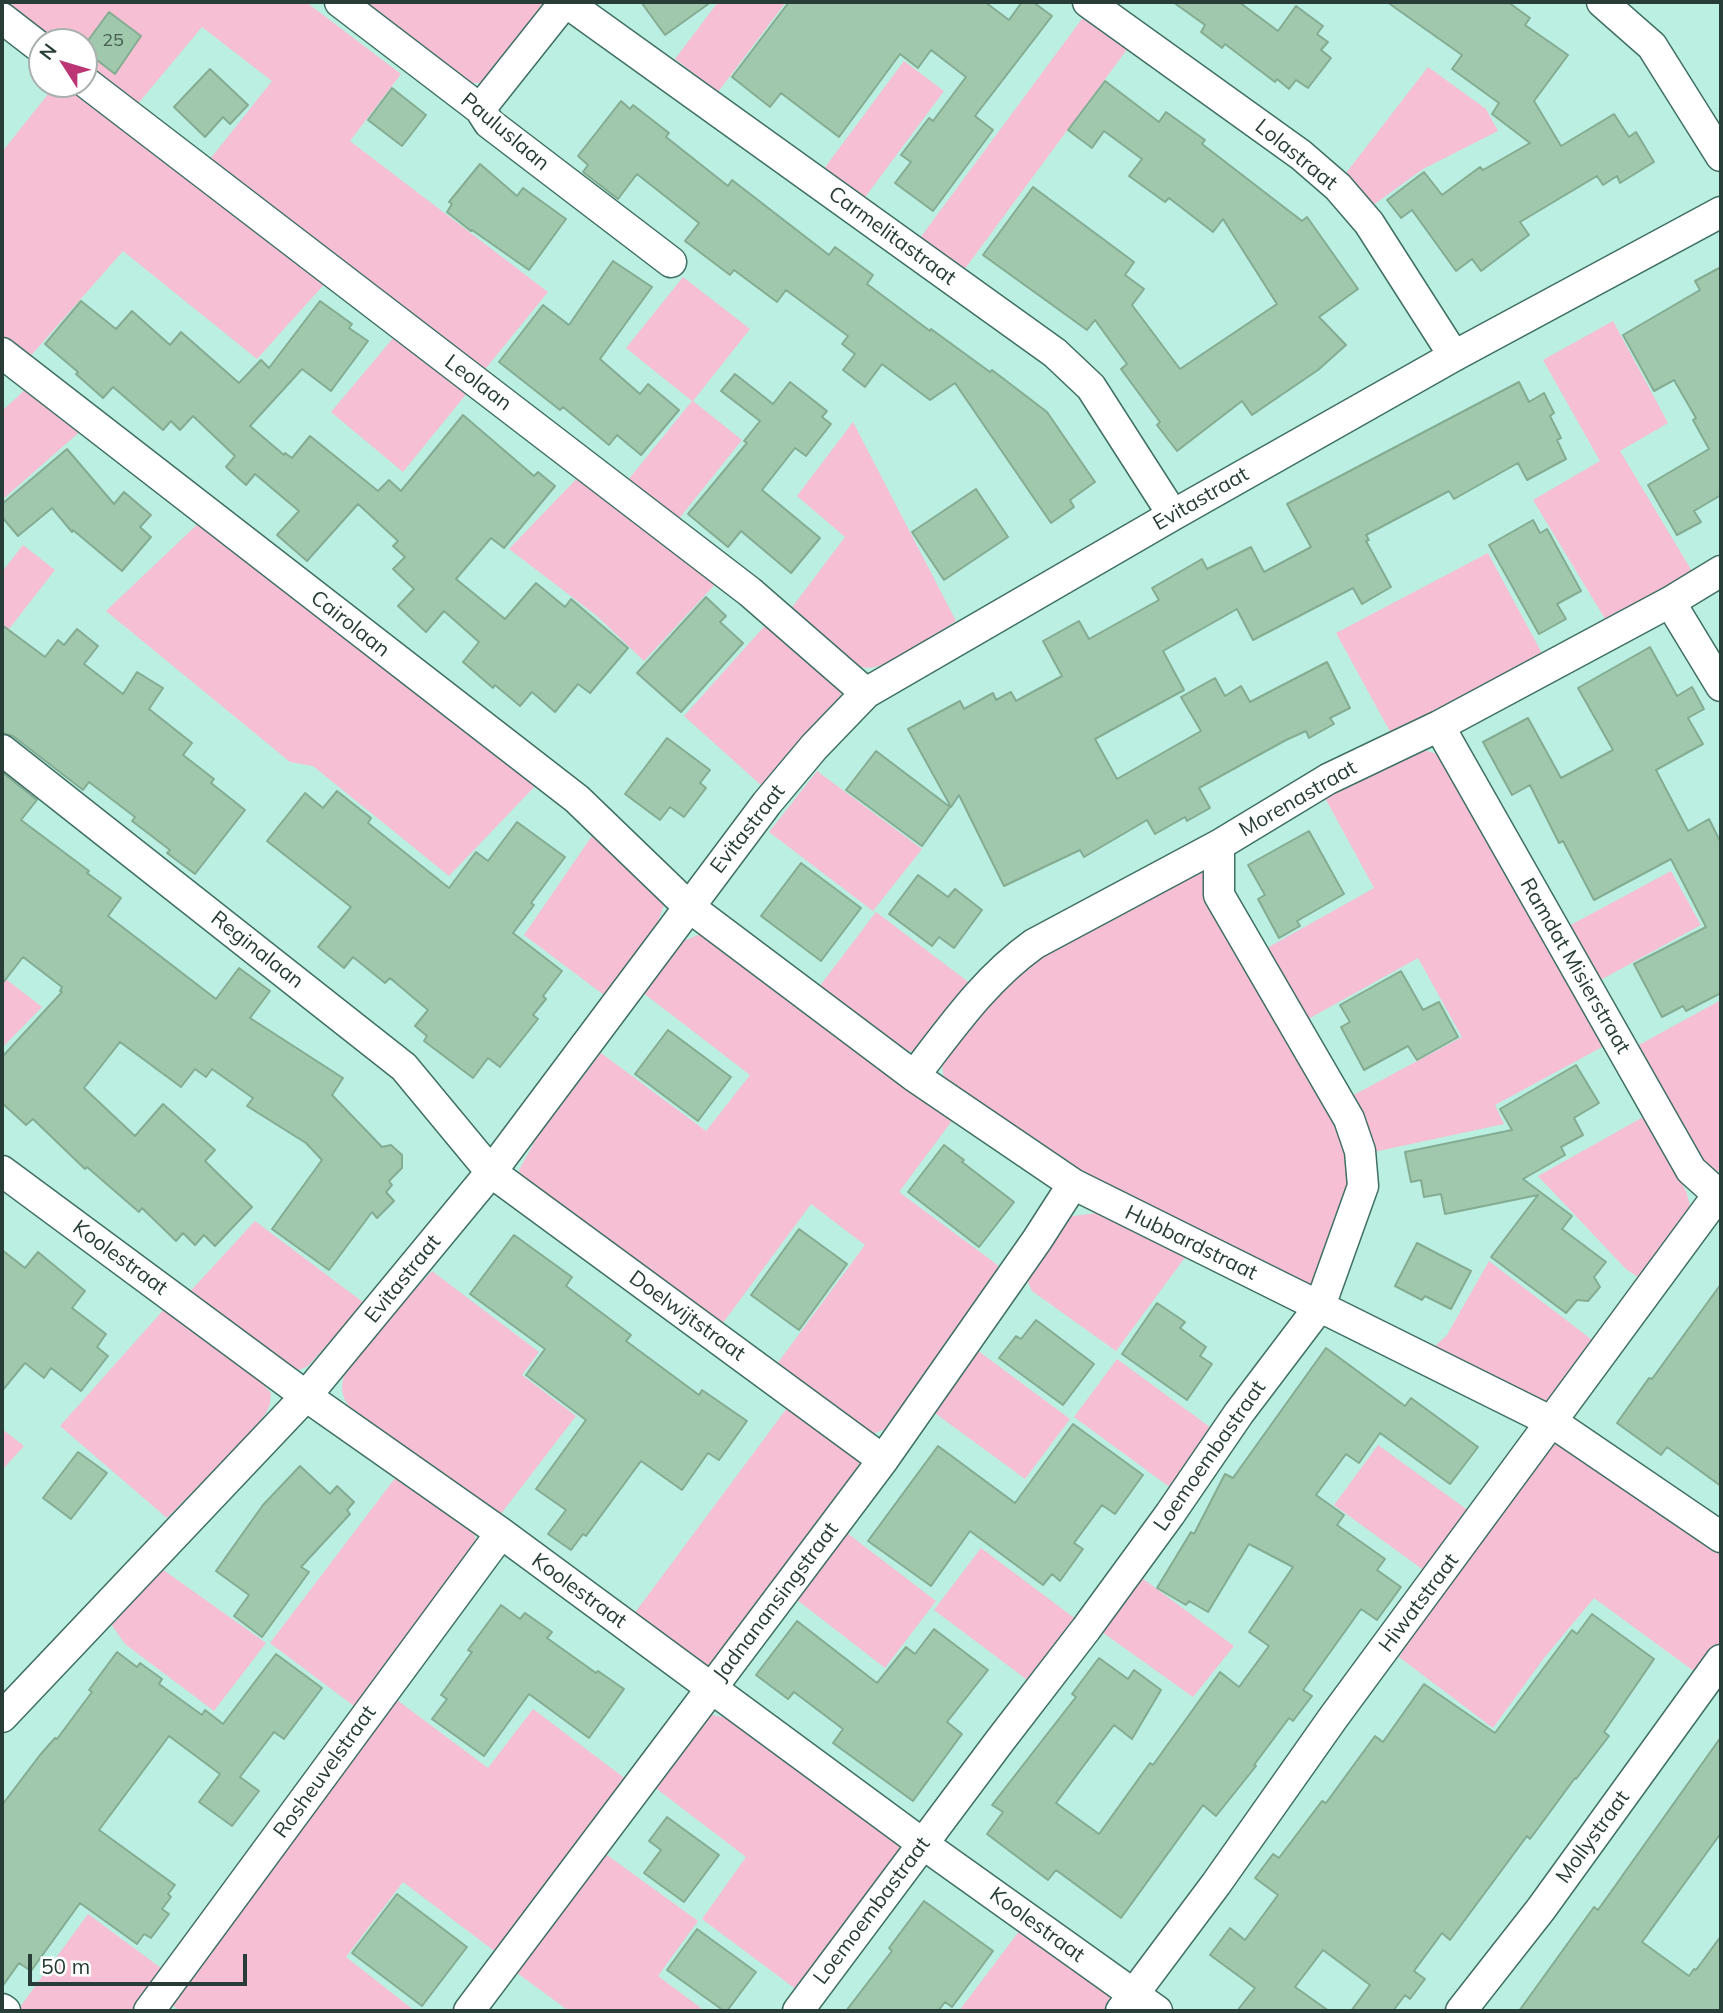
<!DOCTYPE html>
<style>
body{margin:0}
#map{position:relative;width:1723px;height:2013px;overflow:hidden;background:#bbefe1;font-family:Mulish,sans-serif}
canvas{display:block}
.frame{position:absolute;inset:0;border:4px solid #283d37;pointer-events:none}
.north{position:absolute;left:28px;top:28px;width:70px;height:70px;box-sizing:border-box;background:#fff;border:2px solid #a9b1af;border-radius:50%;rotate:307deg;font-size:19px;font-weight:700;line-height:28px;text-align:center;color:#283d37}
.north::after{content:'';display:block;margin:auto;width:24px;height:32px;background:#bc3575;clip-path:polygon(50% 0,100% 100%,50% 72%,0 100%)}
.scale{position:absolute;left:28px;top:1954px;width:219px;height:32px;box-sizing:border-box;border:4px solid #283d37;border-top:0;padding-left:9px;font-size:21px;line-height:24px;white-space:nowrap;color:#283d37;-webkit-text-stroke:5px #fff;paint-order:stroke}
</style>
<div id="map">
<canvas width="1723" height="2013"></canvas>
<div class="frame"></div>
<div class="north">N</div>
<div class="scale">50 m</div>
</div>
<script>
const context = document.querySelector('canvas').getContext('2d');
context.lineJoin = 'round';
function fill(path, color) {
  context.fillStyle = color;
  context.fill(path, 'evenodd');
}
function stroke(path, color, width, dash) {
  context.strokeStyle = color;
  context.lineWidth = width;
  context.lineCap = dash ? 'butt' : 'round';
  context.setLineDash(dash || []);
  context.stroke(path);
}
function label(font, color, halo, rows, align = 'center') {
  context.font = font + ' Mulish,sans-serif';
  context.lineWidth = 6;
  context.setLineDash([]);
  context.textBaseline = 'middle';
  context.strokeStyle = halo;
  context.fillStyle = color;
  for (const [text, x, y, turn = 0] of rows) {
    context.save();
    context.translate(x, y);
    context.rotate((+turn || 0) * Math.PI / 180);
    context.textAlign = isNaN(turn) ? turn : align;
    if (halo) context.strokeText(text, 0, 0);
    context.fillText(text, 0, 0);
    context.restore();
  }
}
fill(new Path2D(`
 M2 2H306L401 74 350 141 548 292 482 373 207 163 272 81 202 27 136 106 84 67V42H51L2 4Z
 M356 2H550L490 79 480 83H468Z
 M718 2H786L718 92 675 59Z
 M1087 12 1131 44 964 270 920 238Z
 M904 61 944 91 863 200 823 170Z
 M1428 67 1486 109 1498 131 1423 169 1372 206 1346 173Z
 M56 84H75L329 279 257 359 123 251 28 359 2 339V152Z
 M683 277 750 329 693 401 742 440 678 520 628 480 692 401 626 348Z
 M1613 321 1668 423 1620 451 1693 573 1607 622 1533 500 1600 461 1543 360Z
 M399 331 472 387 403 472 331 412Z
 M30 385 84 428 2 500V411Z
 M853 422 956 621C935 634 886 674 861 667 841 662 805 628 787 614L845 537 797 496Z
 M583 472 719 580 644 661 597 616 509 549Z
 M204 518 540 781 449 876 313 766 290 762 106 611Z
 M23 545 55 570 2 638V572Z
 M1488 553 1545 659 1393 737 1336 633Z
 M770 620 839 685 841 695 763 787 684 716Z
 M1415 751H1427L1440 755 1604 1046 1495 1105 1504 1124 1369 1153 1350 1097 1462 1037 1418 958 1301 1023 1260 952 1374 888 1324 796Z
 M817 771 922 849 873 911 769 832Z
 M596 830 666 900 655 929 604 995 524 935Z
 M1206 867 1343 1124 1351 1199 1315 1290 1079 1178 944 1080 941 1056 1020 963Z
 M1671 871 1701 925 1595 983 1565 928Z
 M876 912 975 987 925 1046 912 1051 900 1050 816 991Z
 M698 935H711L954 1118 899 1192 1007 1272 896 1425 872 1434 771 1372 865 1245 811 1204 717 1331 521 1181 519 1170 539 1134 601 1053 706 1131 750 1075 642 992 679 943Z
 M2 976 42 1007 2 1048Z
 M1721 1000V1167L1716 1174 1702 1162 1637 1046Z
 M1645 1116 1686 1191 1690 1205 1688 1216 1642 1280 1626 1269 1538 1176Z
 M1105 1212 1189 1252 1116 1351 1032 1291 1025 1276 1059 1222 1073 1216Z
 M255 1221 364 1303 308 1366 299 1370H289L185 1297Z
 M1489 1261 1596 1343 1558 1397 1543 1407 1430 1351 1447 1335Z
 M432 1271 539 1352 522 1375 576 1416 497 1519 355 1413C345 1403 340 1394 343 1380 346 1364 417 1288 432 1271Z
 M166 1307 246 1366 271 1393 270 1404 266 1413 252 1431 167 1518 60 1426Z
 M977 1350 1070 1419 1025 1479 932 1411Z
 M1117 1359 1218 1433 1175 1491 1074 1417Z
 M797 1402 864 1465 709 1671 631 1618 790 1404Z
 M2 1429 24 1446 2 1470Z
 M1559 1444 1721 1548V1645L1699 1675 1594 1598 1544 1658 1493 1728 1399 1657 1445 1583 1547 1448Z
 M1378 1445 1473 1514 1429 1574 1334 1505Z
 M399 1473 474 1531 477 1546 358 1709 270 1643Z
 M843 1530 936 1601 885 1668 792 1596Z
 M981 1548 1081 1623 1034 1685 934 1610Z
 M162 1569 266 1643 214 1711 125 1644 111 1624Z
 M1135 1573 1234 1646 1193 1697 1095 1627Z
 M393 1697 488 1768 533 1709 631 1783 501 1956 403 1882 346 1957 415 2011H180L165 2000Z
 M707 1714 737 1720 891 1837 899 1847V1857L801 1993 702 1919 746 1857 649 1783Z
 M600 1850 698 1921 658 1976 705 2011H569L513 1970Z
 M88 1914 169 1974 142 2011H17Z
 M1023 1926 1105 1988 1110 1998 1109 2011H959Z`), '#f7bfd3');
const building = new Path2D(`
 M641 2H711L665 35Z
 M789 2H985L1009 20 1022 2H1033L1052 16 975 116 993 130 933 211 895 183 911 162 901 155 929 118 933 121 966 77 931 50 918 68 900 54 839 137 781 93 770 107 732 77Z
 M1173 2H1239L1278 31 1296 6 1323 26 1317 34 1328 42 1321 50 1331 58 1308 88 1296 80 1289 89 1277 79 1275 82 1225 44 1222 48 1201 32 1205 25Z
 M1387 2H1508L1530 18 1525 25 1568 55 1534 101 1561 146 1614 114 1629 137 1636 132 1654 162 1620 183 1617 176 1603 185 1597 176 1520 222 1529 235 1481 271 1472 259 1456 271 1412 210 1401 218 1387 200 1424 172 1442 195 1480 167 1483 170 1530 143 1492 114 1499 103 1452 69 1462 55Z
 M109 12 141 36 115 74 84 50V46Z
 M210 69 248 105 230 124 223 117 205 137 174 107Z
 M1105 81 1159 122 1166 112 1205 140 1202 144 1302 221 1307 217 1358 289 1319 317 1346 345 1318 370 1252 415 1242 401 1177 451 1157 425 1160 422 1121 369 1127 364 1095 320 1087 330 983 255 1033 187 1134 262 1125 275 1144 289 1132 305 1180 369 1277 304 1223 219 1213 232 1169 198 1165 202 1129 176 1142 159 1104 131 1092 148 1068 130Z
 M392 88 426 115 402 146 368 120Z
 M621 101 630 109 633 105 669 133 666 137 728 186 732 180 829 255 835 247 873 275 867 284 930 331 931 329 990 372 992 370 1047 412 1095 482 1070 500 1074 507 1051 523 955 383 930 400 882 364 865 387 843 370 855 354 842 344 848 336 786 290 777 302 734 270 730 275 685 241 699 223 637 174 618 199 583 172 588 165 578 156Z
 M480 164 517 196 523 188 566 219 529 270 472 230 471 231 447 212 452 204 449 202Z
 M613 261 652 287 600 359 640 394 648 384 679 410 641 455 617 435 609 445 563 407 560 410 499 362 543 305 569 325Z
 M1721 267V495L1694 511 1701 522 1677 535 1648 485 1709 449 1693 420 1696 418 1674 380 1654 391 1623 335 1700 290 1695 281Z
 M81 301 116 329 132 311 170 345 181 332 239 383 261 360 269 368 320 301 352 324 349 328 368 341 331 391 302 369 250 426 284 455 285 453 292 458 310 436 378 491 389 480 401 491 463 415 534 476 538 472 555 486 504 548 491 538 456 579 505 619 536 583 565 607 571 599 628 648 590 693 578 684 555 712 532 692 520 706 495 685 493 688 463 662 479 642 444 611 426 632 398 606 414 589 393 569 405 557 393 546 398 541 358 504 307 561 277 535 299 511 255 474 246 485 226 467 235 456 193 416 180 430 171 421 163 430 113 387 103 398 76 374 78 372 45 344Z
 M735 374 773 404 790 382 827 411 822 417 831 424 806 456 795 448 762 490 820 538 791 573 741 531 728 547 688 514 747 443 744 441 760 421 721 391Z
 M1519 382 1529 402 1544 393 1554 413 1550 416 1561 438 1557 440 1566 459 1527 480 1518 463 1454 499 1449 491 1366 535 1369 540 1366 541 1391 587 1362 604 1353 588 1253 640 1237 609 1163 651 1184 690 1095 739 1117 779 1201 731 1181 697 1215 678 1225 696 1241 686 1250 702 1327 662 1350 708 1330 718 1334 724 1309 738 1306 731 1286 740 1199 788 1210 808 1187 821 1185 817 1155 834 1147 820 1084 857 1080 850 1004 886 959 795 951 807 908 729 960 701 964 709 993 693 996 700 1011 692 1016 701 1062 676 1043 641 1079 621 1089 639 1159 600 1152 588 1202 559 1207 569 1251 547 1264 572 1311 547 1287 504Z
 M67 449 114 504 124 492 151 515 140 527 151 537 122 571 73 530 72 532 52 508 18 536 2 517V504Z
 M976 489 1008 537 944 580 912 532Z
 M1533 520 1540 533 1547 529 1581 591 1557 604 1566 619 1539 634 1489 545Z
 M706 597 726 616 720 622 743 643 681 712 637 673Z
 M2 625 45 657 58 640 64 645 77 629 98 646 84 664 123 694 137 672 163 688 149 709 192 743 183 755 214 779 211 783 245 810 195 874 167 853 170 850 132 821 135 817 89 782 83 790 13 736 2 733Z
 M1650 647 1677 696 1692 687 1704 709 1688 718 1703 744 1656 770 1688 831 1709 819 1721 843V993L1686 1011 1683 1006 1662 1017 1634 964 1706 927 1671 859 1594 900 1563 841 1559 843 1530 785 1512 795 1483 742 1528 718 1561 778 1613 750 1578 688Z
 M667 738 710 770 700 783 706 788 684 817 670 807 660 820 625 794Z
 M876 751 950 807 922 846 846 790Z
 M2 772 37 800 21 820 89 871 87 873 121 898 108 916 216 999 239 968 270 991 250 1018 343 1078 332 1095 382 1147 391 1145 402 1155V1168L389 1181 392 1185 386 1192 394 1201 377 1218 372 1212 329 1270 272 1229 322 1160 306 1143 247 1106 253 1098 212 1069 206 1077 195 1069 181 1087 120 1042 84 1088 135 1136 163 1104 215 1150 205 1161 252 1207 215 1246 204 1235 195 1245 183 1233 176 1241 142 1208 139 1212 87 1167 85 1169 33 1119 26 1125 2 1103V1057L62 992 60 991 62 987 23 957 2 984Z
 M337 791 371 818 368 823 449 888 476 852 488 861 517 822 565 857 531 903 534 905 513 933 562 971 543 996 546 999 533 1015 538 1019 500 1067 488 1058 473 1078 424 1041 427 1036 415 1026 428 1010 390 978 385 983 353 957 344 968 318 947 351 907 267 841 305 793 323 808Z
 M1309 831 1344 894 1297 921 1300 926 1279 938 1258 899 1265 895 1248 865Z
 M801 863 861 908 821 961 761 916Z
 M918 875 948 897 955 889 982 910 954 948 939 937 932 946 889 914Z
 M1401 971 1423 1010 1439 1002 1458 1037 1417 1060 1408 1046 1364 1070 1341 1027 1350 1022 1340 1005Z
 M668 1030 731 1077 698 1121 635 1074Z
 M1576 1065 1599 1103 1574 1118 1583 1135 1561 1147 1565 1155 1523 1179 1572 1216 1562 1229 1606 1262 1594 1277 1600 1287 1588 1301 1577 1300 1566 1313 1491 1257 1538 1195 1445 1214 1441 1194 1424 1197 1421 1180 1411 1182 1405 1152 1512 1130 1500 1109Z
 M944 1145 964 1160 962 1162 1014 1202 979 1247 908 1192Z
 M799 1229 847 1264 799 1330 751 1295Z
 M514 1235 572 1277 566 1286 631 1335 626 1341 699 1395 702 1390 747 1421 719 1460 708 1453 682 1490 641 1461 586 1536 583 1534 571 1550 548 1534 566 1510 536 1489 586 1420 526 1375 545 1349 470 1294Z
 M1417 1243 1471 1271 1451 1309 1425 1296 1422 1300 1395 1286Z
 M2 1250 25 1268 38 1252 85 1291 72 1308 106 1334 97 1347 108 1356 81 1391 51 1368 44 1378 25 1363 2 1391Z
 M1721 1284V1486L1667 1447 1661 1455 1617 1423 1649 1378 1652 1379Z
 M1157 1303 1185 1322 1180 1328 1206 1347 1200 1356 1212 1364 1187 1400 1122 1354Z
 M1036 1320 1094 1364 1063 1405 999 1358 1016 1336 1021 1339Z
 M1326 1348 1405 1406 1411 1398 1478 1447 1450 1484 1380 1433 1359 1463 1346 1454 1316 1495 1344 1515 1337 1525 1385 1559 1377 1570 1401 1587 1377 1620 1361 1609 1303 1690 1312 1696 1293 1721 1289 1718 1254 1765 1256 1766 1216 1816 1203 1805 1121 1918 1056 1870 1048 1880 987 1834 1003 1812 992 1805 1076 1697 1072 1694 1099 1658 1128 1679 1134 1670 1161 1690 1132 1739 1114 1725 1056 1803 1099 1834 1150 1763 1153 1765 1220 1672 1239 1687 1269 1646 1249 1632 1293 1567 1249 1544 1208 1612 1189 1601 1186 1605 1157 1588 1191 1532 1194 1534 1225 1474 1233 1478Z
 M1073 1424 1143 1475 1115 1514 1102 1505 1074 1543 1083 1549 1060 1581 1052 1574 1043 1585 970 1531 931 1586 868 1541 938 1446 1015 1503Z
 M78 1452 107 1473 71 1519 43 1498Z
 M300 1466 330 1494 337 1486 354 1502 347 1510 350 1514 301 1567 309 1572 262 1637 234 1616 249 1595 216 1571 263 1505Z
 M501 1605 520 1619 525 1613 552 1632 547 1638 596 1673 598 1671 624 1689 589 1738 529 1694 484 1756 432 1719 447 1699 441 1695 472 1652 468 1650Z
 M1592 1614 1654 1659 1604 1732 1609 1736 1576 1779 1575 1778 1530 1839 1527 1836 1450 1940 1442 1933 1414 1971 1425 1979 1410 1999 1405 1995 1393 2011H1351L1370 1985 1323 1950 1295 1987 1329 2011H1237L1255 1988 1210 1955 1230 1928 1245 1940 1278 1895 1255 1878 1273 1854 1279 1858 1322 1801 1326 1803 1375 1736 1383 1742 1424 1684 1495 1733 1572 1630 1577 1634Z
 M797 1621 877 1683 906 1647 915 1654 934 1629 988 1670 947 1722 962 1734 913 1801 833 1743 843 1729 794 1692 788 1699 756 1675Z
 M117 1652 137 1667 140 1663 162 1679 159 1684 202 1715 205 1710 223 1724 276 1654 322 1688 284 1739 274 1732 240 1777 259 1791 232 1826 199 1802 220 1774 169 1736 99 1830 175 1885 168 1894 171 1897 162 1909 169 1914 151 1938 144 1934 137 1944 80 1903 31 1971 19 1963 2 1987V1805L40 1755 55 1738 57 1739 92 1692 89 1690Z
 M1721 1737V1833L1642 1942 1689 1976 1694 1969 1696 1970 1721 1936V2011H1519L1594 1907 1598 1910Z
 M667 1817 719 1855 684 1902 644 1873 661 1850 649 1841Z
 M397 1894 467 1947 422 2006 352 1953Z
 M924 1901 993 1951 952 2007 945 2002 938 2011H846L892 1951 889 1948Z
 M697 1929 756 1972 727 2011H724L667 1970Z`);
fill(building, '#a0c8ad');
stroke(building, '#84ac92', 2);
const minor = new Path2D(`
 M340 2 480 109 489 123 671 262
 M566 2 1055 353 1091 387 1173 515
 M1088 2 1301 155 1338 187 1369 223 1454 356
 M1602 2 1652 46 1721 156
 M2 18 42 49
 M84 81 750 592 866 693
 M480 109 565 2
 M2 353 577 799 688 906 914 1076 1073 1184 1552 1422 1721 1537
 M1670 602 1721 686
 M1439 726 1691 1170 1721 1197
 M2 750 404 1067 491 1172 883 1460
 M914 1076C952 1027 984 980 1034 944L1219 845 1328 779 1439 726 1670 602 1721 571
 M2 1171 306 1396 501 1533 923 1844 1157 2011
 M2 1717 306 1396 491 1172 767 803 814 747 866 693 1173 515 1454 356 1721 212
 M2 2009 5 2011
 M149 2011 501 1533
 M469 2011 883 1460 1037 1240 1073 1184
 M798 2011 999 1742 1086 1629 1170 1514 1239 1413 1320 1306 1363 1186 1360 1151 1349 1119 1219 895V845
 M1121 2011 1216 1884 1333 1718 1718 1195
 M1461 2011 1541 1909 1721 1660`);
stroke(minor, '#3f7063', 33);
stroke(minor, '#fff', 30);
label('18px', '#466054', null, [
 ["25",113,41]
]);
label('21px', '#283d37', '#fff', [
 ["Pauluslaan",505,132,40],
 ["Lolastraat",1296,155,39],
 ["Carmelitastraat",892,236,36],
 ["Leolaan",478,383,37],
 ["Evitastraat",1201,499,-30],
 ["Cairolaan",350,624,38],
 ["Morenastraat",1298,799,-30],
 ["Evitastraat",748,829,-52],
 ["Reginalaan",257,950,38],
 ["Ramdat Misierstraat",1575,966,60],
 ["Hubbardstraat",1191,1243,26],
 ["Koolestraat",120,1258,36],
 ["Evitastraat",403,1279,-51],
 ["Doelwijtstraat",687,1316,36],
 ["Loemoembastraat",1210,1456,-55],
 ["Koolestraat",579,1591,36],
 ["Jadnanansingstraat",776,1602,-53],
 ["Hiwatstraat",1419,1603,-53],
 ["Rosheuvelstraat",325,1772,-54],
 ["Mollystraat",1593,1837,-54],
 ["Loemoembastraat",872,1911,-53],
 ["Koolestraat",1037,1925,36]
]);
</script>
